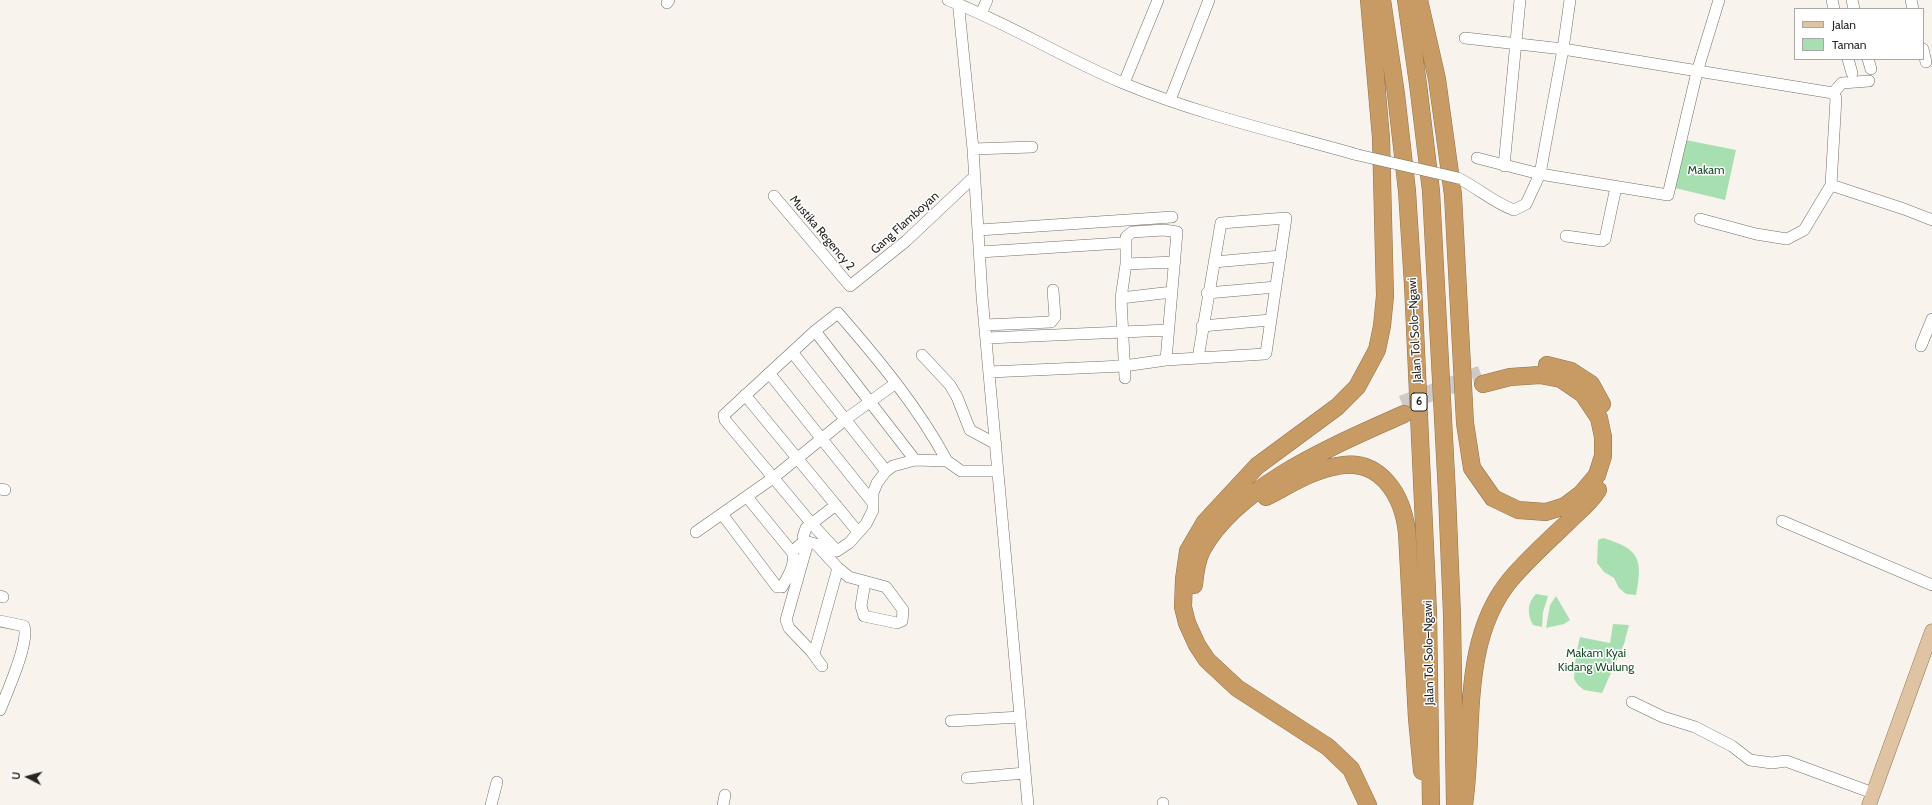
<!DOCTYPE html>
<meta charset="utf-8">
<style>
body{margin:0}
#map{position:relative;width:1932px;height:805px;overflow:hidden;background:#f8f4ed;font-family:Cabin,sans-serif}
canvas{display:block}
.legend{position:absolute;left:1794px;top:8px;width:130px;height:52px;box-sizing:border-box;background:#fff;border:1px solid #a8a8a7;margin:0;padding:5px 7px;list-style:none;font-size:12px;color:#262522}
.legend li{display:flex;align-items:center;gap:8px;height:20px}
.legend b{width:20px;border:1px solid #a8a8a7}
.north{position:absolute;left:8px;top:757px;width:40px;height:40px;-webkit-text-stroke:3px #fff;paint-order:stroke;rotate:276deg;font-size:11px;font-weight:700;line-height:16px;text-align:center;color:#262522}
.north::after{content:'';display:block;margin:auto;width:14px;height:18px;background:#262522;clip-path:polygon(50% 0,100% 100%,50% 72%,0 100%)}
</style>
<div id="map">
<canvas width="1932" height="805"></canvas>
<ul class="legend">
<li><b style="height:5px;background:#dfc3a2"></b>Jalan</li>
<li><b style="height:11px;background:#a8dfb1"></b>Taman</li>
</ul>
<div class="north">U</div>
</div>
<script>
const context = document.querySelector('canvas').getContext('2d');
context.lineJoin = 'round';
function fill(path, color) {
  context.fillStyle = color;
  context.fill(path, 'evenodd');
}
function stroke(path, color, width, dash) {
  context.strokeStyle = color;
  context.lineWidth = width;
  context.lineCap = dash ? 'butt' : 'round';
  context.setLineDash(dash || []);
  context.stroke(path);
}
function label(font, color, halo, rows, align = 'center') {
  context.font = font + ' Cabin,sans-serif';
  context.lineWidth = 3;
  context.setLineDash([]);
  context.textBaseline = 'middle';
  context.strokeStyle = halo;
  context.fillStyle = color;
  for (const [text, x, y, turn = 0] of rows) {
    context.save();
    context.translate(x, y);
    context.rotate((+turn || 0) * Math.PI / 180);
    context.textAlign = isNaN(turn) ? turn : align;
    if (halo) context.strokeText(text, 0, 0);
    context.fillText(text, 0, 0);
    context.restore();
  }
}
fill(new Path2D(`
 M1686 140 1736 150 1725 200 1675 188Z
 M1603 538C1640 549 1643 559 1636 595L1626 594 1619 588 1614 578 1604 572 1597 563 1598 540Z
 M1536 594 1548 596 1543 612 1542 627 1533 625C1527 614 1527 603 1536 594Z
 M1556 596 1570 620 1564 624 1546 628 1550 605Z
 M1613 624 1629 625 1624 644 1602 693 1584 690 1578 685 1574 679 1576 654 1580 637 1610 643Z`), '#a8dfb1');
stroke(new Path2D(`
 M1402 404 1481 374`), '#cecbc4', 17, [17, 8]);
const minor = new Path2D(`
 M948 0C1008 23 1063 58 1123 83 1197 114 1281 133 1358 155
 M958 0 973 149 982 296 1028 805
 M1832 0 1834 9
 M1852 0 1854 9
 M1911 0 1913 9
 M667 3 669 0
 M981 14 987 0
 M1465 38 1563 49 1833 93 1836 98 1831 185 1904 209 1932 220
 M1923 49 1926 62
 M1848 59 1852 73
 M1868 59 1871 69
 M1124 83 1158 0
 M1833 93 1842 83 1869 81
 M1170 100 1209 0
 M973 149 1032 147
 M1477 158 1540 174 1563 49 1570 0
 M1504 166 1520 0
 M1458 178C1478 188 1494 203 1514 210L1526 204 1540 174 1668 195 1697 72 1719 0
 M774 196 850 286 906 241 975 176
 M1700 219 1756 234 1787 239 1804 230 1831 185
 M979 230 1172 217
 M1566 236 1602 241 1605 239 1616 187
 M980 252 1121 243
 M1214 262 1281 256
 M1126 264 1175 262
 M1207 293 1276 287
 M1121 298 1172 292
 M985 325 1051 322 1055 317 1053 290
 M1202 326 1270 320
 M815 331 915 460
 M987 338 1168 330
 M1921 346 1932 319
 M792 352 886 471
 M922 355 950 385 957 397 970 430 996 444
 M989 372 1124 366 1166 360 1265 354 1266 353 1286 218 1221 223 1198 358
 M769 373 873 503
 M1125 378 1121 298 1126 264V237L1132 232 1164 230 1177 232 1166 360
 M745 395 858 532
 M947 461C918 407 878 359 838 313L815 331 724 415 725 420 812 524 837 551 849 543 866 524 873 510V493L877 483 886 471 893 466 915 460 947 461 961 471H998
 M0 489 5 490
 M747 497 792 552 804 541
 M722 514 777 587H782C787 578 797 563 792 552
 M1782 521 1932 585
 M696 532 773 478 846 419 896 383
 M804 541 816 544 838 568 814 654
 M804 541 803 537 806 528 836 505
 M808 542 786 620 789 628 811 651 822 666
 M838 568 849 577 886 587 903 610 902 621 897 623 864 616 861 606 865 582
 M0 596 3 597
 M0 621 24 626C30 642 7 692 0 710
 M1632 702 1663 717 1695 727 1732 746 1750 760 1772 763 1786 761 1873 793
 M951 721 1020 717
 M967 778 1025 773
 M491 805 497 782
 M723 805 725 795
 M1163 805V803`);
const major = new Path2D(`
 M1869 805 1932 631`);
const highway = new Path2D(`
 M1382 0 1396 94 1407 191 1413 285 1428 612 1431 805
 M1406 0 1418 84 1431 191 1447 494 1452 615 1455 805
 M1419 0 1437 79 1453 195 1465 423 1472 468 1493 498 1518 510 1546 512 1565 506 1581 494 1597 475 1603 456V437L1599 418 1583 394 1561 379 1540 375 1510 377 1483 384
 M1547 365 1571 371 1591 384 1602 404
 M1266 497C1288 486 1312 470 1337 466 1380 457 1403 495 1407 533L1417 719 1422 771
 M1194 585C1195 574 1197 560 1202 550 1238 484 1338 444 1404 414
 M1368 805 1351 769 1328 747 1237 688 1207 660 1197 645 1187 623 1183 607 1184 579 1188 551 1205 522 1257 466 1337 407 1357 387 1377 350 1382 326 1385 296 1381 138 1369 0
 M1464 805C1475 731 1459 641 1511 579 1528 559 1548 541 1567 523 1578 512 1590 503 1598 490`);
stroke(minor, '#736f69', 12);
stroke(major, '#90724d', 15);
stroke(highway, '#90724d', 18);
stroke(minor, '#fff', 11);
stroke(major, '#dfc3a2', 14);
stroke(highway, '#c99b64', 17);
const minorBridge = new Path2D(`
 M1358 155 1458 178`);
stroke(minorBridge, '#736f69', 12, []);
stroke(minorBridge, '#fff', 11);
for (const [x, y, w] of [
 [1419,402,16]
]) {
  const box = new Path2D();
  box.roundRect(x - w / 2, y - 9, w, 18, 3);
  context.fillStyle = '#fff';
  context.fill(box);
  stroke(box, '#262522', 1);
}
label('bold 11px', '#262522', null, [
 ["6",1419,402]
]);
label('12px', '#165026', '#fff', [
 ["Makam",1706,170],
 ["Makam Kyai",1596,653],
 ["Kidang Wulung",1596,667]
]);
label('12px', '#262522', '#fff', [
 ["Gang Flamboyan",905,223,-42],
 ["Mustika Regency 2",822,233,50],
 ["Jalan Tol Solo–Ngawi",1415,330,-93],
 ["Jalan Tol Solo–Ngawi",1429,653,-91]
]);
</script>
